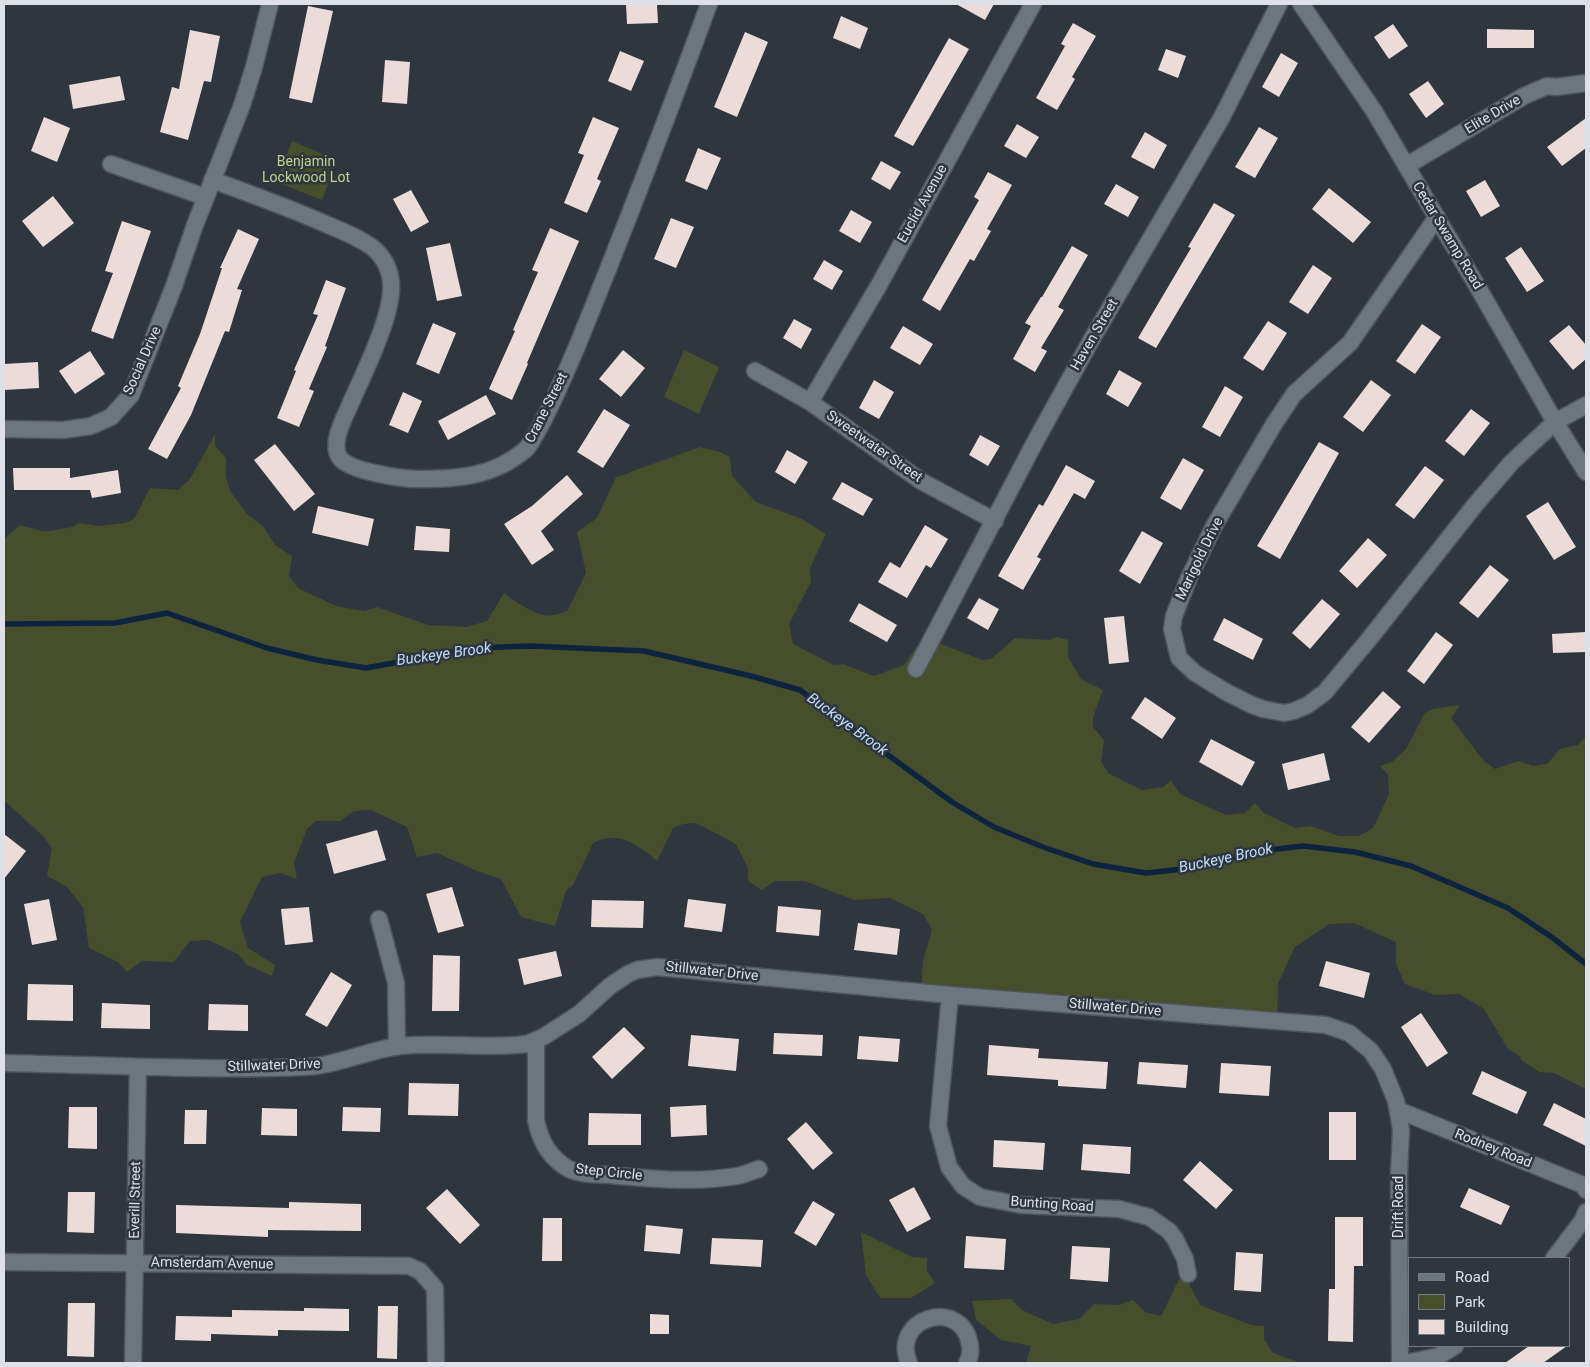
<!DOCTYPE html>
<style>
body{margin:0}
#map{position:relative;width:1590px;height:1367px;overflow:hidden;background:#2f363e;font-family:Roboto,sans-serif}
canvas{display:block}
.frame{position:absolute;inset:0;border:5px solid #dde1e7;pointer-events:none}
.legend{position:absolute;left:1408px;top:1257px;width:162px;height:90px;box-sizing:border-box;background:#2f363e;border:1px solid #757a82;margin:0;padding:6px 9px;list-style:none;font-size:15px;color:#dde1e7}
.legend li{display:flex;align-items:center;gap:10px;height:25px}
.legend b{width:25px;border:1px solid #757a82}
</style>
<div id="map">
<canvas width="1590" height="1367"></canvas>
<div class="frame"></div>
<ul class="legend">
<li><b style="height:6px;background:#6d757e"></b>Road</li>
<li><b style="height:14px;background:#474e2b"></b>Park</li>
<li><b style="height:14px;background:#ebdcd9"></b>Building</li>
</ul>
</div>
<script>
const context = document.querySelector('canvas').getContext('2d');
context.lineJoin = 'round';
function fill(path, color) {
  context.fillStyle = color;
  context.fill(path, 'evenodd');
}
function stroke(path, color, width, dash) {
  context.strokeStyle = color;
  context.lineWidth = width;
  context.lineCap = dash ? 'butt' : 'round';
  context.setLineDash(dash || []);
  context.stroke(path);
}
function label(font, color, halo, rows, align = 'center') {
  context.font = font + ' Roboto,sans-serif';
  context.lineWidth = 5;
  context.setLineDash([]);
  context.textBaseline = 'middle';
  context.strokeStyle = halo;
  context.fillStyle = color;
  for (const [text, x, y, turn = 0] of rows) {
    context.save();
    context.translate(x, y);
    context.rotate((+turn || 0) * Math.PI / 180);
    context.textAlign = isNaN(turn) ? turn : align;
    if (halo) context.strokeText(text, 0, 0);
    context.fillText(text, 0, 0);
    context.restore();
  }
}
fill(new Path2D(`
 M292 141 337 160 322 200 276 182Z
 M684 350 719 367 699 414 664 397Z
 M215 434V446L226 458V476L230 491 247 514 264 527 275 545 292 556 289 576 298 588 336 606 364 611 377 607 428 625 466 627 487 621 504 593C512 600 534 614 544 615 552 617 561 613 568 610L586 573 577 532 597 518 616 477 627 474 633 471 700 447 720 452 730 457 732 476 756 502 800 518 826 534 810 568 811 582 789 624 793 644 834 665 843 664 874 676 904 665 923 637 982 660 991 659 1015 638 1049 640 1057 637 1068 640V657L1081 679 1103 690 1093 717V727L1104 740 1101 761 1108 773 1142 790 1163 787 1171 780 1180 794 1226 815 1245 813 1255 803 1264 813 1295 828 1311 826 1339 836H1359L1373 828 1389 794 1388 775 1380 766 1392 762 1406 749 1425 713 1433 709 1460 705 1451 718 1483 760 1495 769 1518 761 1533 766 1547 764 1560 749 1578 745 1586 736V1089L1554 1073 1539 1072 1520 1059 1521 1057 1508 1049 1484 1009 1459 994 1435 995 1405 984 1396 964V942L1354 923 1329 924 1295 947 1278 984 1277 1019 921 993 923 961 932 930 923 914 890 898 854 900 805 881H775L762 890 748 881V868L736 844 696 823 683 824 673 828 657 861C649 853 628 838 616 838 608 837 600 840 593 843L573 885 566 891 555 926 521 917 501 879 477 871 437 853 417 857 407 827 371 810 354 811 340 821H316L307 829 294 863 297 879 280 873 262 877 240 922 248 948 275 965 272 976 247 965 238 954 208 940 190 941 174 962 142 961 127 972 118 962 89 948 83 907 67 887 47 876 52 849 44 837 8 804 4 802V539L20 525 42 531H50L72 527 79 523 99 526 125 523 134 519 150 488 178 490 190 479Z
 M861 1232 912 1257 927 1258V1271L935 1283 911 1298H880L866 1275Z
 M1185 1276 1200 1305 1251 1325 1264 1326V1339L1273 1353 1301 1363H1026L1031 1346 1001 1340 976 1320 972 1301 1011 1299 1022 1310 1053 1324 1079 1319 1094 1304 1118 1305 1133 1300 1145 1312 1161 1316 1179 1279Z`), '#474e2b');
stroke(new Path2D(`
 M4 624 115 623 167 613 267 648 317 660 366 668 475 648 531 646 644 651 751 676 800 690 952 802 994 827 1043 847 1093 864 1146 873 1202 867 1252 852 1303 846 1355 852 1411 866 1508 908 1553 938 1586 964`), '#0e243e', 5.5);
fill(new Path2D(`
 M626 4H657L658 23 627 24Z
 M956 4H994L985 20Z
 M308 6 333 11 312 103 289 98Z
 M841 16 868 28 860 49 833 38Z
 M1073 23 1096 36 1072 77 1075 79 1057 110 1036 98 1065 46 1061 44Z
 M1393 24 1408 46 1389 59 1374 37Z
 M1487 29 1534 30V48H1487Z
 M190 30 220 36 211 82 204 81 188 140 160 132 172 87 179 89Z
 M745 32 768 42 737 117 714 107Z
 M949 38 969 49 913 146 894 136Z
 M1166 49 1186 56 1178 78 1158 70Z
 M620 51 644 61 631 91 608 81Z
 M1281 53 1298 63 1279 97 1262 87Z
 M385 60 410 62 407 104 382 102Z
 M120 76 125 100 73 109 69 85Z
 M1428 81 1444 104 1426 118 1409 94Z
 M44 117 70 128 57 162 31 151Z
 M593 117 619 128 597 179 601 181 587 213 564 203 584 155 578 153Z
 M1586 118V148L1562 166 1547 147Z
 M1017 124 1039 137 1026 158 1004 146Z
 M1259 127 1278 138 1255 178 1235 167Z
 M1145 132 1167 145 1154 169 1131 157Z
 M698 148 721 158 707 190 685 181Z
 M881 161 901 172 890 190 871 179Z
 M988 172 1012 185 987 229 991 231 974 261 970 259 940 311 922 300 979 200 974 197Z
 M1485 180 1500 206 1481 217 1466 191Z
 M1116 184 1139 197 1128 217 1104 204Z
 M1329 188 1371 222 1353 243 1312 209Z
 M411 190 429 222 411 232 393 199Z
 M53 196 74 223 43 247 22 221Z
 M1214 203 1235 215 1156 348 1138 338 1191 248 1188 247Z
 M851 210 872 222 860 243 839 231Z
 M671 218 694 227 676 268 654 259Z
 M122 221 151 231 113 339 91 331 113 273 105 271Z
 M550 228 579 241 527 363 528 364 512 400 489 389 515 331 513 330 538 272 532 270Z
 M238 229 259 239 237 289 242 290 229 332 225 331 191 415 167 459 148 449 181 388 178 386 200 334 222 268H220Z
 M450 243 462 296 437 301 426 248Z
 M1072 246 1088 255 1058 307 1064 310 1041 348 1047 351 1035 372 1013 359 1031 326 1025 323 1041 297H1042Z
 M1521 247 1544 281 1527 292 1505 258Z
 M824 260 843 271 832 290 813 279Z
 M1313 265 1332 278 1308 314 1289 302Z
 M326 280 346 288 325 346 327 347 309 389 314 391 299 427 277 418 296 371 294 370 318 315 313 314Z
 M794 319 812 329 801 349 783 338Z
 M1268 321 1287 333 1263 371 1243 358Z
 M433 323 456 333 439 374 416 364Z
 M1422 324 1441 337 1415 374 1396 361Z
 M1569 325 1586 345V359L1573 370 1549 341Z
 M903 326 933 344 920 365 890 348Z
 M623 350 645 368 621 397 599 379Z
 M90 351 105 374 75 394 59 371Z
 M38 362 39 388 4 390V364Z
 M1119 370 1142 383 1128 407 1106 394Z
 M874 380 894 392 879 419 859 408Z
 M1371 380 1391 395 1363 432 1343 417Z
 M1225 386 1243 397 1220 437 1202 427Z
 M403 392 422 401 408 433 389 425Z
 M486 395 496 414 448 440 438 421Z
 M604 409 630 425 603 468 577 452Z
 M1471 409 1490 423 1464 456 1445 441Z
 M980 435 1000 446 988 466 969 455Z
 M1319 442 1339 453 1280 559 1257 546Z
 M275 444 315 494 294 511 254 460Z
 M787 450 808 462 795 484 775 472Z
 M1183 458 1204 470 1181 510 1160 498Z
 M1066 465 1095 481 1085 499 1074 493 1037 557 1041 559 1023 590 998 576 1039 504 1043 506Z
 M1425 466 1444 480 1414 519 1395 505Z
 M13 468H70V478L118 470 121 493 92 498 90 490H14Z
 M567 475 583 494 541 531 554 550 532 565 504 524 532 506Z
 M842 482 873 499 863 516 832 499Z
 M1548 502 1576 547 1554 560 1526 516Z
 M318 506 374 519 368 546 312 533Z
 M925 525 948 539 931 568 926 565 907 598 878 582 890 562 900 568Z
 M416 526 450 529 449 552 414 550Z
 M1142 531 1163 543 1140 584 1119 571Z
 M1368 538 1387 555 1357 588 1339 571Z
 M1490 565 1509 580 1478 618 1459 603Z
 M979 598 999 609 988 630 967 618Z
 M1322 599 1340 614 1310 649 1292 633Z
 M859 603 897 625 887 642 849 621Z
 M1124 616 1129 662 1109 664 1104 618Z
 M1224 618 1263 639 1253 660 1213 640Z
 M1436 632 1453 645 1424 684 1407 671Z
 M1586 632V652L1553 653 1552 634Z
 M1383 691 1401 707 1369 743 1351 727Z
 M1145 697 1176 718 1162 739 1131 718Z
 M1211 739 1255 762 1242 786 1199 762Z
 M1324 753 1330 780 1288 790 1282 764Z
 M377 830 386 860 334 874 326 844Z
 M4 834 26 851 4 879Z
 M452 887 464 926 438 933 426 894Z
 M49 899 57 940 32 945 24 904Z
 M688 899 726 904 722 932 684 927Z
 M592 900 644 901 643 928 591 927Z
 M778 906 821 910 819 936 776 932Z
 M309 907 313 942 285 945 281 909Z
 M858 923 900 929 897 955 854 950Z
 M556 951 562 976 524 985 518 959Z
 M433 955 460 956 459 1011H432Z
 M1326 961 1370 973 1364 998 1319 986Z
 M331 972 352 985 327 1027 305 1015Z
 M28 984 73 985V1021L27 1020Z
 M102 1003 150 1005V1029L101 1028Z
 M209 1004 248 1005V1031L208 1030Z
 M1421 1013 1448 1053 1427 1067 1401 1027Z
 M624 1027 645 1048 612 1079 592 1057Z
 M774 1033 823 1035 822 1056 773 1054Z
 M691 1035 739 1039 736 1071 688 1066Z
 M859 1036 900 1039 898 1062 857 1059Z
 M989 1045 1039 1049 1038 1058 1108 1062 1106 1089 1058 1086V1080L987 1075Z
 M1139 1062 1188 1065 1186 1088 1137 1084Z
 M1221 1063 1271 1066 1269 1096 1219 1093Z
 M1482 1071 1527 1092 1517 1114 1472 1094Z
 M409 1083 459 1084 458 1116 408 1115Z
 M1554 1103 1586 1119V1146L1543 1125Z
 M706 1105 707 1135 671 1137 670 1107Z
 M69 1107H97V1149L68 1148Z
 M343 1107 381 1108 380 1132 342 1131Z
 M262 1108 297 1109V1136L261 1135Z
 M185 1110H207L206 1144H184Z
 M1329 1112H1356V1160H1329Z
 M589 1113 641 1114V1145H588Z
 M806 1122 833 1153 813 1170 787 1139Z
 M994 1140 1045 1143 1043 1170 993 1167Z
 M1083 1144 1131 1147 1130 1174 1081 1170Z
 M1200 1161 1233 1190 1216 1209 1183 1180Z
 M914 1187 931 1219 907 1232 889 1200Z
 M1469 1188 1510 1206 1501 1225 1460 1207Z
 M447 1189 480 1225 460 1244 426 1208Z
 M68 1192H95L94 1233 67 1232Z
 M813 1201 835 1214 816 1246 794 1233Z
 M289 1202 361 1204V1231L268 1230V1237L176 1233V1205L289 1208Z
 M1335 1217H1363V1266H1354L1353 1342 1328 1341 1329 1289H1335Z
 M543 1218H562V1261H542Z
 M646 1225 683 1229 680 1254 644 1251Z
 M966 1236 1006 1239 1004 1270 964 1268Z
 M712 1238 763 1240 761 1267 710 1264Z
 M1072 1246 1110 1248 1108 1282 1070 1279Z
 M1236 1252 1263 1254 1261 1292 1234 1290Z
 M68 1303H95L94 1357 67 1356Z
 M378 1306H398L397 1359 377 1358Z
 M304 1308 349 1309V1331L278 1330V1336L211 1334V1341L175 1340 176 1316 232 1317V1310L304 1311Z
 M650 1314 669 1315V1334H650Z
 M1529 1346H1567L1543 1363H1505Z`), '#ebdcd9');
const minor = new Path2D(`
 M1301 4 1374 111 1476 284 1555 422 1586 472
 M111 164 205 197
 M1406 166 1524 96 1547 86 1556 87 1586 83
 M212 180C251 194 290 208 328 225 343 231 359 238 372 247 385 258 392 273 391 290 390 322 362 377 349 407 343 420 330 445 340 458 349 471 402 479 418 479 458 479 493 477 525 450 530 446 533 438 537 432 553 404 565 374 578 344 624 231 667 118 709 4
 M1437 217 1350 343 1294 394 1274 424 1214 526 1188 580 1174 616 1172 629 1179 658 1195 673 1226 692 1252 705 1263 709 1284 713 1294 711 1308 705 1325 692 1370 638 1475 505 1512 462 1555 422 1586 405
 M755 371 810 402 921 481 995 521
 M810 402 879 285 1033 4
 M4 429 63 430 91 426 111 417 131 395 174 286 195 225 242 105 254 67 270 4
 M916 669 1035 442 1093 337 1222 117 1279 4
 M379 919 396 983 397 1047
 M950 995 938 1126 949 1167 963 1186 980 1197 1021 1205 1119 1209 1149 1217 1169 1231 1175 1239 1185 1259 1188 1274
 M536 1040V1120C540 1141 549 1158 569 1169 581 1175 597 1174 610 1175 652 1179 696 1183 737 1176 744 1175 752 1171 759 1169
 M4 1063C104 1065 204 1071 304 1067 337 1066 367 1050 400 1046 439 1042 478 1048 517 1045L527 1044 543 1037 579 1014 610 986 628 974 637 970 657 967 950 995 1326 1025 1349 1033 1371 1051 1383 1069 1396 1101 1401 1130 1399 1174 1400 1363
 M1398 1110 1583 1185 1586 1190
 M1554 1258 1583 1220 1586 1212
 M4 1262 409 1266 420 1271 435 1288 436 1363
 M133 1363 138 1067
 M909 1363C890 1318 959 1298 969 1341 971 1348 971 1356 967 1363
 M1406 1363 1439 1356 1455 1346`);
stroke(minor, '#4e555b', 19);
stroke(minor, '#6d757e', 16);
label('14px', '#dde1e7', '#2f363e', [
 ["Elite Drive",1493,115,-31],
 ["Euclid Avenue",923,204,-61],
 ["Cedar Swamp Road",1447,236,59],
 ["Haven Street",1095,335,-60],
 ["Social Drive",143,361,-66],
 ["Crane Street",547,408,-63],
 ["Sweetwater Street",874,447,35],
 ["Marigold Drive",1200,559,-64],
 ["Stillwater Drive",712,972,6],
 ["Stillwater Drive",1115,1008,5],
 ["Stillwater Drive",274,1066,-2],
 ["Rodney Road",1493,1149,22],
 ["Step Circle",609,1173,6],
 ["Everill Street",136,1200,-89],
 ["Bunting Road",1052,1205,4],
 ["Drift Road",1399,1207,-90],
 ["Amsterdam Avenue",212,1264,1]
]);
label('14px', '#c4d191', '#2f363e', [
 ["Benjamin",306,162],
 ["Lockwood Lot",306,178]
]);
label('italic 15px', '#c1dbfa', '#2f363e', [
 ["Buckeye Brook",444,655,-8],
 ["Buckeye Brook",847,725,36],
 ["Buckeye Brook",1226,859,-12]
]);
</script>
